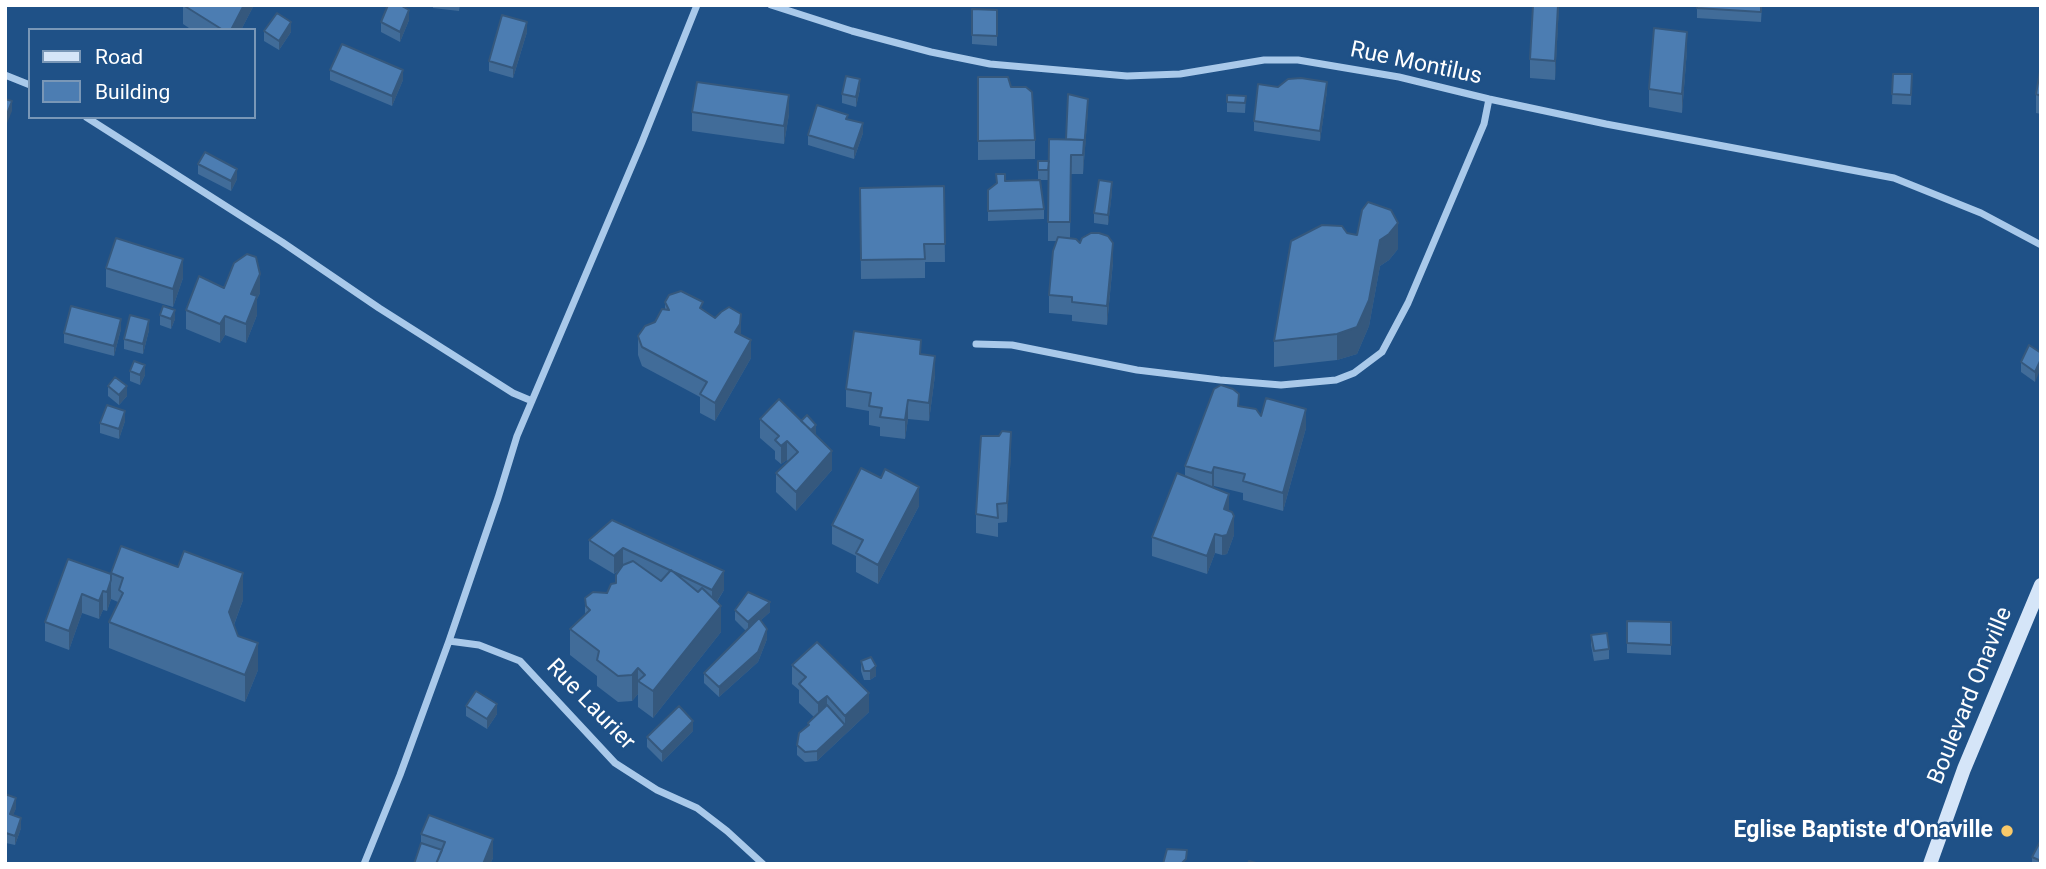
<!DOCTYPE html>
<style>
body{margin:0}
#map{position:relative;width:2046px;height:869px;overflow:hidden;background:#1f5187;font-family:Roboto,sans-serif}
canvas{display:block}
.frame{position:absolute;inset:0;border:7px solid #fff;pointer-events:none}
.legend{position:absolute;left:28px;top:28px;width:228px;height:91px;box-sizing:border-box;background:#1f5187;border:2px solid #7997b7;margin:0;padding:9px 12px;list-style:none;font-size:21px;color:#fff}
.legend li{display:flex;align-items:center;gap:14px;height:35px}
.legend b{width:35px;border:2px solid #7997b7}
</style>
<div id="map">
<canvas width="2046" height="869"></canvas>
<div class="frame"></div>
<ul class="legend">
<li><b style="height:9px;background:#d5e5f8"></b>Road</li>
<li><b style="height:19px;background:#4c7db2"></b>Building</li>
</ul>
</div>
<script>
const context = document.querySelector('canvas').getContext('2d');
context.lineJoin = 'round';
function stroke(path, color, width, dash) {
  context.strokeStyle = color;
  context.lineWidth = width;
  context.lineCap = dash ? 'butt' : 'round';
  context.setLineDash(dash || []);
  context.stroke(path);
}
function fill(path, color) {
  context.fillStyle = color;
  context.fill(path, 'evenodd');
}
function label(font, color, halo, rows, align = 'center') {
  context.font = font + ' Roboto,sans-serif';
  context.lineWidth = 5;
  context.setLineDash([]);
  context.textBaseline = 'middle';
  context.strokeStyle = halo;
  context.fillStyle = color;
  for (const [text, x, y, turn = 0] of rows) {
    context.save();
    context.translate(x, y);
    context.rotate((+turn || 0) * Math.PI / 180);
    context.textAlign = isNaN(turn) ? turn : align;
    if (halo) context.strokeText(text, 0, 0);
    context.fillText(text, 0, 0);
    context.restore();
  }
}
stroke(new Path2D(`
 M771 5 852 31 931 52 990 64 1127 76 1180 74 1264 60H1298L1399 77 1489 99 1606 124 1894 178 1981 213 2041 245
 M5 75 30 85
 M86 117 282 242 379 308 513 393 532 401
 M976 344 1012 345 1137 370 1220 380 1281 385 1336 380 1354 373 1382 352 1408 303 1484 124 1489 99
 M449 641 479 645 520 661 615 763 657 790 697 808 727 831 763 864
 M364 864 400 775 449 641 498 498 517 436 642 142 697 5`), '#a9c9ea', 7);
stroke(new Path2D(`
 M1930 864 1964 769 2041 585`), '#d5e5f8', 14);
fill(new Path2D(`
 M183 5H253V7L241 30H192L183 24Z
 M433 5H460L459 11 433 8Z
 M1559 5 1555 80 1530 78V59Z
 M1697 5H1762L1761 22 1697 18Z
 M972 9 997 10V46L972 44Z
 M409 20 400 42 381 32V22Z
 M264 31 291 32 279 50 264 41Z
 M527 32 513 78 489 71V61Z
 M1687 50 1682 113 1649 107V89Z
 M2041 66V114L2036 113V94Z
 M330 70 403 80 392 106 330 80Z
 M1893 74H1912L1911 105 1892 104Z
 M978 77 1011 87 1035 140V159L978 160Z
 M1278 87 1327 91 1320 141 1254 131V121Z
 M860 89 856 107 842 103V94Z
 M1227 95 1246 96 1245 113 1227 112Z
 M1088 109 1083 174H1071L1070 238 1113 262 1107 325 1072 321V315L1049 313V295L1057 241H1048V180H1040L1044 209V219L988 221V190L996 183V174L1005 181 1038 180V161H1049Z
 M692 112 789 114 784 144 692 131Z
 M848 119 863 133 854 159 808 145V135Z
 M198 164 237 179 231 191 198 174Z
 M944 186 945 262H925V278L861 279 860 188Z
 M1112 192 1108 225 1094 223V213Z
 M1398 249 1389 260 1380 266 1369 326 1357 354 1337 360 1274 367V341Z
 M106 268 183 278 173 307 106 287Z
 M224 288 260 293 257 299V315L246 343 225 335 220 343 186 329V310Z
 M665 302 703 310 741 335 751 358 715 421 700 413V397L642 366 638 355V336L655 322 665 310Z
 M160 315 175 319 171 329 160 325Z
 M121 329 114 356 64 343V333Z
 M149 330 143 354 124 349V339Z
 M2041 353 2035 382 2021 372V362Z
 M921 354 935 375 929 421 908 419 905 439 880 436V427L869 425V411L846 407V389Z
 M130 371 145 375 140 385 130 381Z
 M108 386 127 396 119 405 108 396Z
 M1239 406 1261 416 1306 428 1283 511 1243 500V493L1214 486 1213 488 1229 511 1234 535 1227 554 1222 555 1215 553 1207 574 1152 556V537L1185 477V466Z
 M760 419 816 435 832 470 796 511 776 492V473L788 461 787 460 781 464 775 459V451L760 438Z
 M125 421 119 439 100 433V423Z
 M999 436 1011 451 1007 522 998 523V537L976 533V514Z
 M919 506 878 584 856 572V556L832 544V525Z
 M612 520 724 590 717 602 721 632 653 718 638 707V694L632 701 618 702 597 686V676L570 655V629L585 614V598L607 593 616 583 620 570 614 574 589 559V540Z
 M68 559 111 574V573L243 600 234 625 238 636 258 670 245 702 109 648V622L118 602 111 599 107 611 103 610 99 619 82 613 69 650 45 641V622Z
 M735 610 770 612 761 620 767 639 758 662 719 697 704 683V673L746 631 735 620Z
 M1627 621 1671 622V655L1627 653Z
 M1591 635 1609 649V659L1594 661 1591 645Z
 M861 661 876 676 870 680H864L861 671Z
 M792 665 869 712 817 761 805 762 797 755V745L808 726V723L814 717 799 703V690L792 684Z
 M466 706 497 714 487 729 466 716Z
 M693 731 662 762 647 747V737Z
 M5 794 16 808 13 815 21 828 15 845 6 843 5 845Z
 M421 834 493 858 490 864H414L421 843Z
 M2041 840V864H2032V857Z`), '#416c99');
fill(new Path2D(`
 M244 5H253V7L241 30H231Z
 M1558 5H1559L1555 80V61Z
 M409 10V20L400 42V32Z
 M291 22V32L279 50V41Z
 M527 22V32L513 78V68Z
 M1687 32V50L1682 113V94Z
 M403 70V80L392 106V96Z
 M860 79V89L856 107V97Z
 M1327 82V91L1320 141V131Z
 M789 95V114L784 144V126Z
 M1088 99V109L1083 174 1084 140Z
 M12 101V111L5 128V119Z
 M863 123V133L854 159V149Z
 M237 169V179L231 191V181Z
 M1112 182V192L1108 225V215Z
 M1398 223V249L1389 260 1380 266 1369 326 1357 354 1337 360V334L1380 240Z
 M1113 243V262L1107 325V306Z
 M183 259V278L173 307V289Z
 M260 274V293L257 299V315L246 343V324L251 294Z
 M175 310V319L171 329V319Z
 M741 314V333L740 343 735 332Z
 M225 316V335L220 343V324Z
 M121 319V329L114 356V346Z
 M149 320V330L143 354V344Z
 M751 340V358L715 421V403Z
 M935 356V375L929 421V403Z
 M2041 359V368L2035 382V372Z
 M145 365V375L140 385V375Z
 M127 386V396L119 405V395Z
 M908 400V419L905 439V420Z
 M1306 409V428L1283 511V493Z
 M125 411V421L119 439V429Z
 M816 425V435L806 434Z
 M1011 432V451L1007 522V503Z
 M787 441V460L781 464V446Z
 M832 451V470L796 511V492Z
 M1214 467V486L1212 492V473Z
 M919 487V506L878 584V565Z
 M1229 494V513L1224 509Z
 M1234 516V535L1227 554 1222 555V536Z
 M1215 534V553L1207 574V556Z
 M623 548V566L614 574V556Z
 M724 571V590L712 609V590Z
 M243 573V600L229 638V612Z
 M111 580V599L107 611V592Z
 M103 591V610L99 619V601Z
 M82 594V613L69 650V631Z
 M770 602V612L748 632V622Z
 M721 606V632L653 718V691Z
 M767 629V639L758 662 719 697V687Z
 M258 643V670L245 702V675Z
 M876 666V676L870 680V671Z
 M638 668V694L632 701V675Z
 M869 693V712L817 761V751L845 725V716Z
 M827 696V715L818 722V703Z
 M497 704V714L487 729V719Z
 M693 721V731L662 762V752Z
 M16 798V808L10 824V814Z
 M21 818V828L15 845V836Z
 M493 839V858L490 864H483Z`), '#35587d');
const building = new Path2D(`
 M183 5H244L231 30H223Z
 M388 5H400L409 10 400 32 381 22Z
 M1533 5H1558L1555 61 1530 59Z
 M1697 5H1761V12L1697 8Z
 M972 9 997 10V36L972 35Z
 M277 13 291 22 279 41 264 31Z
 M502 15 527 22 513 68 489 61Z
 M1654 28 1687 32 1682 94 1649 89Z
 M342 44 403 70 392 96 330 70Z
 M2041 66V96L2036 94Z
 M1893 74H1912L1911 95 1892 94Z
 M846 76 860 79 856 97 842 94Z
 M978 77H1008L1011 87H1026L1032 92 1035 140 978 141Z
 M1301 78 1327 82 1320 131 1254 121 1258 84 1278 87 1288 79Z
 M697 82 789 95 784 126 692 112Z
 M1068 94 1088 99 1084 149V140L1066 139Z
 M1227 95 1246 96 1245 103 1227 102Z
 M5 99 12 101 5 119Z
 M817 105 848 115 846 119 863 123 854 149 808 135Z
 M1049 139 1084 140 1083 155H1071L1070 222H1048Z
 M205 152 237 169 231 181 198 164Z
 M1038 161H1049L1048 170H1038Z
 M996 174H1005V181L1040 180 1044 209 988 211V190L997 183Z
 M1099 180 1112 182 1108 215 1094 213Z
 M944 186 945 244H924L925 259 861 260 860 188Z
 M1368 202 1391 210 1398 223 1389 234 1380 240 1369 300 1357 327 1337 334 1274 341 1291 241 1322 225 1342 226 1347 233 1357 235 1362 210Z
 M1091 233H1099L1108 236 1113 243 1107 306 1072 302V297L1049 295 1053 251 1058 237 1076 239 1080 243 1082 238Z
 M116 238 183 259 173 289 106 268Z
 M247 254 256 257 260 274 251 294 257 296 246 324 225 316 220 324 186 310 199 276 224 288 234 263Z
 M681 291 703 302 700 308 715 318 721 312 729 307 741 314 740 324 735 332 751 340 715 403 700 394 707 382 642 347 638 336 645 326 655 322 662 309 669 310 665 302 669 295Z
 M71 306 121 319 114 346 64 333Z
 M163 306 175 310 171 319 160 315Z
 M130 315 149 320 143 344 124 339Z
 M854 331 921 340 920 354 935 356 929 403 908 400 905 420 880 417 882 408 869 406 871 393 846 389Z
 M2029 345 2041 353V359L2035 372 2021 362Z
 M134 361 145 365 140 375 130 371Z
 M115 377 127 386 119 395 108 386Z
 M1221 385 1233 389 1239 394 1238 406 1256 409 1261 416 1266 398 1306 409 1283 493 1243 481 1245 474 1214 467 1212 473 1185 466 1214 389Z
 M779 399 832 451 796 492 776 473 798 452 787 441 781 446 775 440 779 436 760 419Z
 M107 405 125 411 119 429 100 423Z
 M807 415 816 425 811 430 801 421Z
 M1002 431 1011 432 1007 503 997 504 998 518 976 514 981 436H999Z
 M861 468 881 478 885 469 919 487 878 565 856 553 863 540 832 525Z
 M1177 473 1229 494 1224 509 1232 512 1234 516 1227 535 1222 536 1215 534 1207 556 1152 537Z
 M612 520 724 571 712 590 623 548 614 556 589 540Z
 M121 546 178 567 184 551 243 573 229 612 238 636 258 643 245 675 109 622 123 593 119 590 123 578 111 573Z
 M68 559 111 574V580L107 592 103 591 99 601 82 594 69 631 45 622Z
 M633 561 661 581 671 570 698 592 702 588 721 606 653 691 638 681 645 675 638 668 632 675 618 676 597 660 599 651 570 629 590 610 586 606 585 598 593 592 607 593 611 584 616 583V575L623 565Z
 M748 592 770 602 748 622 735 610Z
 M759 618 767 629 758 652 719 687 704 673Z
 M1627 621 1671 622V645L1627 643Z
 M1607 633 1609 649 1594 651 1591 635Z
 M817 642 869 693 845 716 827 696 818 703 799 684 806 677 792 665Z
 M871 657 876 666 870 671H864L861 661Z
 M476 691 497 704 487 719 466 706Z
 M827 705 845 725 817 751 805 752 797 745 799 733 809 725 808 723Z
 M679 706 693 721 662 752 647 737Z
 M5 794 16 798 10 814 21 818 15 836 6 833 5 836Z
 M429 815 493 839 483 864H436L445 842 421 834Z
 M2041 840V861L2032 857Z
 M421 843 442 850 436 864H414Z
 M1167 849 1187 850 1186 859 1181 864H1163Z
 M1249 861 1260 864H1248Z`);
fill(building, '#4c7db2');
stroke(building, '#35587d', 2);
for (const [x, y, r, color] of [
 [2007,831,7,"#f9c969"]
]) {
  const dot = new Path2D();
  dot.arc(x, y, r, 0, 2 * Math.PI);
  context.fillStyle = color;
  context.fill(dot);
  stroke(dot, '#1f5187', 2.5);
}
label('23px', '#fff', '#1f5187', [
 ["Rue Montilus",1416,64,12],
 ["Boulevard Onaville",1971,696,-68],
 ["Rue Laurier",590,705,46]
]);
label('bold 23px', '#fff', '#1f5187', [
 ["Eglise Baptiste d'Onaville",1993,831]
], 'right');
</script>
